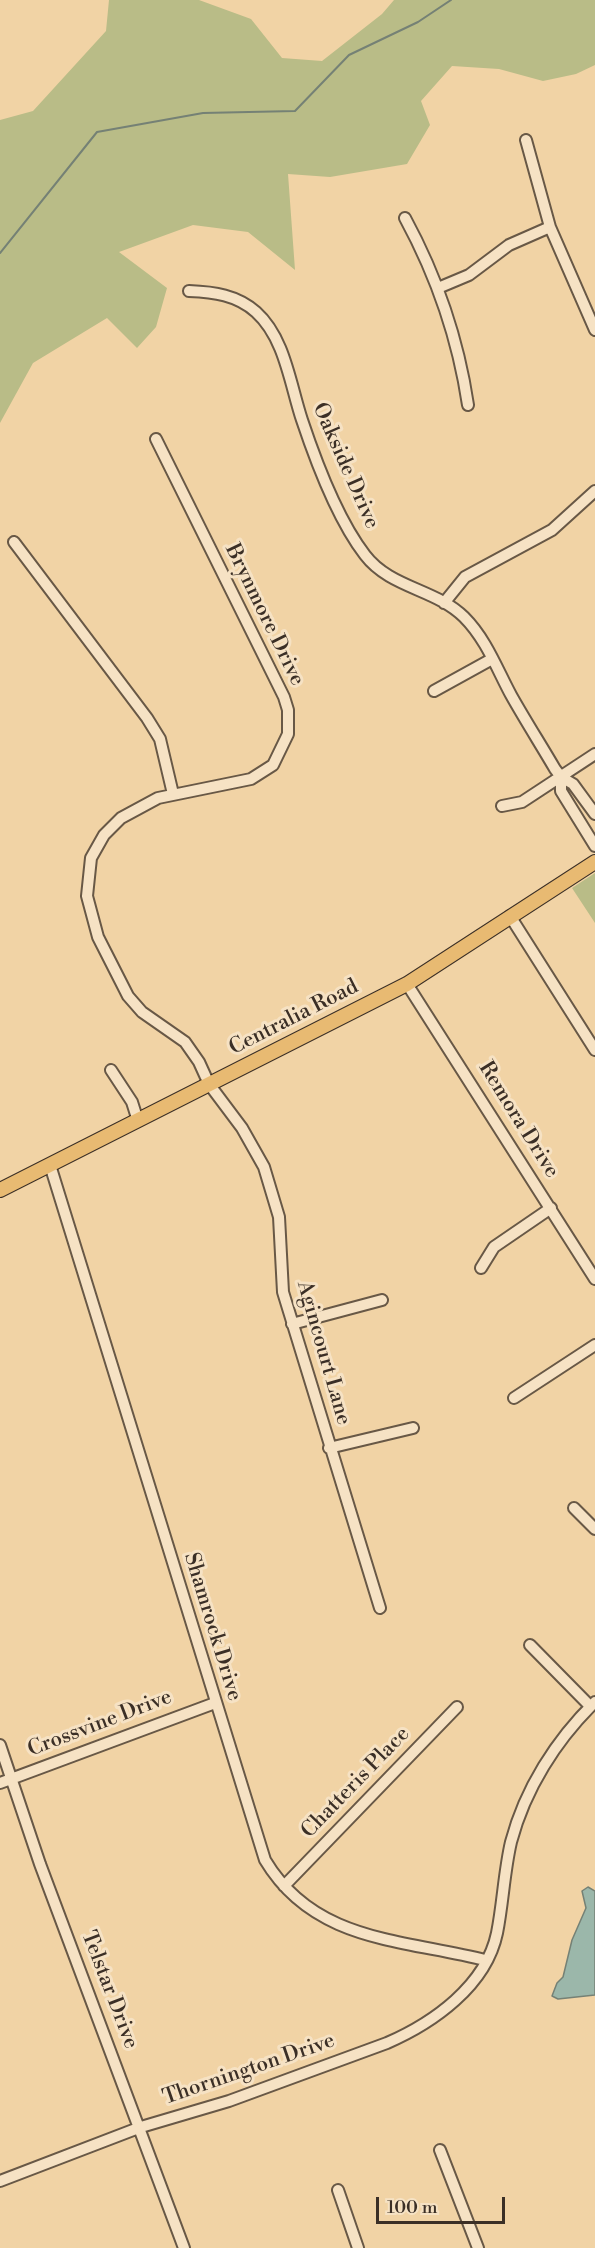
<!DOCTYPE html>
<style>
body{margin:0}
#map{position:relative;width:595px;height:2248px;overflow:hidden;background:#f1d3a5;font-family:"Libre Bodoni",serif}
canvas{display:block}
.scale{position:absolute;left:376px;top:2197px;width:129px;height:27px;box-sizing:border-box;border:3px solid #3b2f26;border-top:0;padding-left:8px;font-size:18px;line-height:21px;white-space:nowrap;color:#3b2f26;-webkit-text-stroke:4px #f6e2c4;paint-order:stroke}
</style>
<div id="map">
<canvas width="595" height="2248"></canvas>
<div class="scale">100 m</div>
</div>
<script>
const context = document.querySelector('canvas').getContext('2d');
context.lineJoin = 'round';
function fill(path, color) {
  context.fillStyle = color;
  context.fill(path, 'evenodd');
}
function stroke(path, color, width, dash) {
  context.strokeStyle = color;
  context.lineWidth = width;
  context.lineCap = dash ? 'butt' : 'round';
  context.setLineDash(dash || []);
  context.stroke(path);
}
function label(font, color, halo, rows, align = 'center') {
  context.font = font + ' "Libre Bodoni",serif';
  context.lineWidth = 6;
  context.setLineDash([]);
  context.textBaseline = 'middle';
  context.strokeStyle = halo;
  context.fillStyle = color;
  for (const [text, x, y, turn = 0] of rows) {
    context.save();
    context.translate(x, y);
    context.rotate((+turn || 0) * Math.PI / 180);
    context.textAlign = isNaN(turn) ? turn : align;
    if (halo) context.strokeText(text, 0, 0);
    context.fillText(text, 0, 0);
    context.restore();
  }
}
fill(new Path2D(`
 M109 0H199L251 19 282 58 322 61 382 14 394 0H595V65L576 74 543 81 499 69 452 66 421 101 430 125 407 164 330 177 288 174 295 270 248 232 193 225 119 252 167 288 156 327 137 348 107 318 33 363 0 423V120L33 111 106 31Z
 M595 873V923L572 888Z`), '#b9bc87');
const water = new Path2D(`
 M588 1887 595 1891V1995L558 1999 552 1996 557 1983 563 1977 572 1940 586 1908 582 1891Z`);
fill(water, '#9bb7aa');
stroke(water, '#758175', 1.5);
stroke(new Path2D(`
 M0 253 97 132 203 113 295 111 349 55 418 22 451 0`), '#758175', 2);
const minor = new Path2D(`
 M526 140 550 227 595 330
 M405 218C437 277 458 338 468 405
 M438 288 469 275 509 245 550 227
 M189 291C214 292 237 295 256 312 285 338 290 384 302 420 316 462 338 520 365 555 390 588 436 589 464 617 486 639 497 669 511 695 525 720 541 745 555 769L561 777 573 784 595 814
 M156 439 284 697 288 710V734L273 765 251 779 158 798 121 818 104 835 91 858 87 896 98 937 128 996 142 1012 185 1042 199 1062 209 1084 242 1128 264 1167 279 1217 283 1292 380 1608
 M14 542 147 718 160 739 173 794
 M444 603 465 577 552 530 595 491
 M434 691 492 659
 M561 777V791L595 846
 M502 806 522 802 595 754
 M510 916 595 1050
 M407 984 595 1279
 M111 1070 132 1102 138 1121
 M50 1165 265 1860C314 1942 401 1939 485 1960
 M481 1268 494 1247 551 1208
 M292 1324 382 1300
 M514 1398 595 1345
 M329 1448 413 1428
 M574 1508 595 1529
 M530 1645 590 1706
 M0 1745 40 1864 184 2248
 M0 1783 215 1703
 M284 1886 457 1707
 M440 2150 478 2248
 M0 2181 141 2127 229 2101 387 2043C433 2023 486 1986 497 1933 503 1903 504 1872 511 1842 525 1789 556 1740 595 1702
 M338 2190 358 2248`);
const major = new Path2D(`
 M0 1190 407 984 595 862`);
stroke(minor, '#685846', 14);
stroke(major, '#3b2f26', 16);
stroke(minor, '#f6e2c4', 10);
stroke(major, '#e8ba72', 14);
label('21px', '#3b2f26', '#f6e2c4', [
 ["Oakside Drive",345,466,66],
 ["Brynmore Drive",264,615,64],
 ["Centralia Road",294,1018,-27],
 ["Remora Drive",518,1120,58],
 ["Agincourt Lane",323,1353,74],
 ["Shamrock Drive",212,1627,73],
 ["Crossvine Drive",100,1724,-21],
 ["Chatteris Place",356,1783,-46],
 ["Telstar Drive",109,1990,69],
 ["Thornington Drive",249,2070,-19]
]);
</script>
